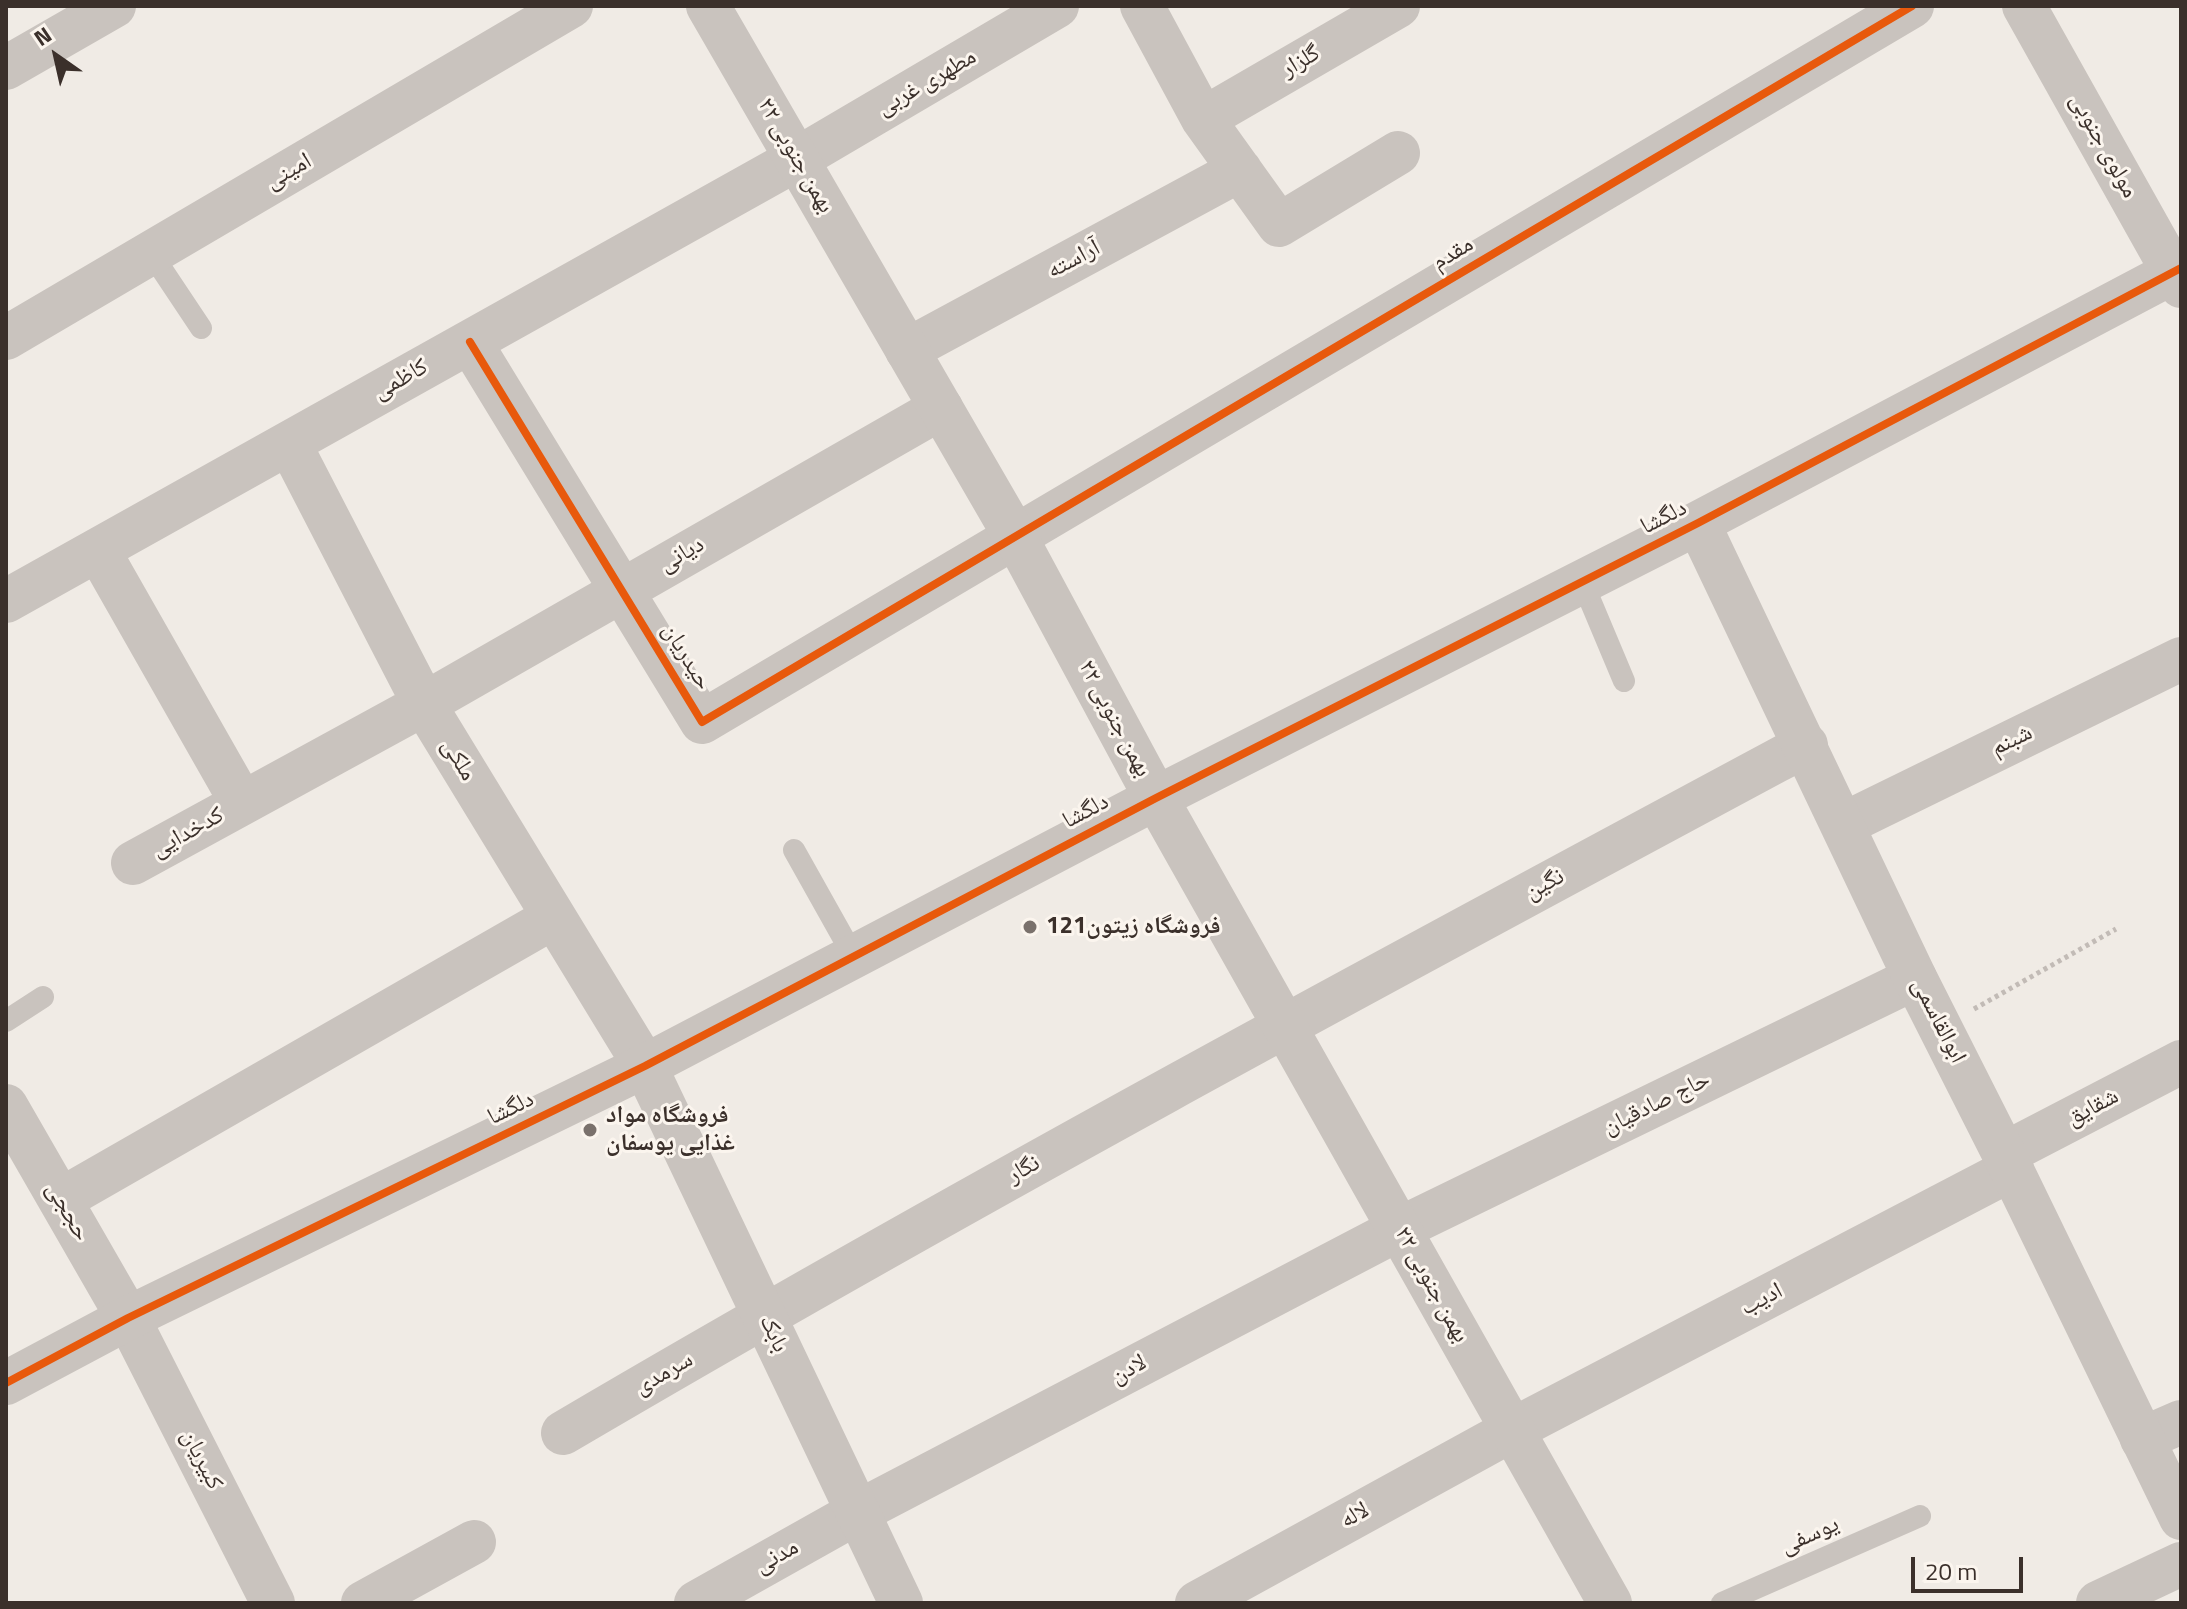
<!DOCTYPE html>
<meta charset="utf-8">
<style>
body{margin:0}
#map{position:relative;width:2187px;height:1609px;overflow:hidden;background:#f0ebe5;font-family:"Titillium Web",sans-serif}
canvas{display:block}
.frame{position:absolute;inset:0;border:8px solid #3b302b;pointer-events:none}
.north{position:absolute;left:16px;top:16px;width:80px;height:80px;-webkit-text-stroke:6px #fbf5ee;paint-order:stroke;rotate:326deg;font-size:22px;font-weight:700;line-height:32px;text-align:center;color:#3b302b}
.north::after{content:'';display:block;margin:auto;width:28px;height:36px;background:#3b302b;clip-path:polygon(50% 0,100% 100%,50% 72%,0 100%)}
.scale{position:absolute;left:1911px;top:1557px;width:112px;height:36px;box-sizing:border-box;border:4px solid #3b302b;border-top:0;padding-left:10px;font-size:24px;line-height:28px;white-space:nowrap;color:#3b302b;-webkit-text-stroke:6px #fbf5ee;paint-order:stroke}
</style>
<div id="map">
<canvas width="2187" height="1609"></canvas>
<div class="frame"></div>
<div class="north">N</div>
<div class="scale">20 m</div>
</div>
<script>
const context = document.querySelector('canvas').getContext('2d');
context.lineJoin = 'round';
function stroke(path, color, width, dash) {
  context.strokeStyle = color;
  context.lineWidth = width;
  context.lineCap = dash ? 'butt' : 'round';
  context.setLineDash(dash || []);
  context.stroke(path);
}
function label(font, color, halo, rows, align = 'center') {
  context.font = font + ' "Titillium Web","Noto Naskh Arabic",sans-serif';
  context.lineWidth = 6;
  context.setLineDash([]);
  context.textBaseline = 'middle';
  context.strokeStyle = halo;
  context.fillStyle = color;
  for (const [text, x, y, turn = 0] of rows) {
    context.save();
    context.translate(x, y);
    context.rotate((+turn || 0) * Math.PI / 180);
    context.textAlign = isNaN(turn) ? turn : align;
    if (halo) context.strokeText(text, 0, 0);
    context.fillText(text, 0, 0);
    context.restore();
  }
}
stroke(new Path2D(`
 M1974 1009 2116 929`), '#c2bbb6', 5, [4, 4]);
stroke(new Path2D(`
 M151 253 201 328
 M1582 581 1624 681
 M794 850 854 957
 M6 1021 43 997
 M1722 1603 1920 1516`), '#c9c3be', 22);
stroke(new Path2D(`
 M1142 6 1203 119 1279 225 1398 153
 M1203 119 1398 6
 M6 338 571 6
 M470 342 702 722 1912 6
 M907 350 1240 170
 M289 443 424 704 645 1066
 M98 550 242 803
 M6 601 797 159 1057 6
 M1844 824 2181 659
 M133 863 424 704 941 408
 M6 1106 128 1318 273 1603
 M2004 1154 2181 1062
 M60 1200 554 917
 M563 1433C971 1193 1389 969 1806 745
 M2142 1439 2181 1422
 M363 1603 474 1542
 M696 1603 858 1512 1399 1229 1915 978
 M1197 1603 1512 1430 2012 1169
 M2098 1603 2181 1564`), '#c9c3be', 44);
stroke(new Path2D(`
 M708 6 1015 536 1156 798 1610 1603
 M2024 6 2181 286
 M6 68 114 6
 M1698 523 1915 978 2004 1154 2181 1518
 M645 1066 901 1603
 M6 1383 128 1318 645 1066 1156 798 1698 523 2181 268`), '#c9c3be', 44);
stroke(new Path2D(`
 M470 342 702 722 1912 6
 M6 1383 128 1318 645 1066 1156 798 1698 523 2181 268`), '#e8590c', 8);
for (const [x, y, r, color] of [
 [1030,927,8,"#7a716c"],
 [590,1130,8,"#7a716c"]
]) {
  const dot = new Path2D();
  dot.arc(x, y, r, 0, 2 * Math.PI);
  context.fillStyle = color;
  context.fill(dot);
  stroke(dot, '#fbf5ee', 3);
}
label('24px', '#3b302b', '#fbf5ee', [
 ["گلزار",1301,62,-30],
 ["مطهری غربی",927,83,-30],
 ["مولوی جنوبی",2103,146,61],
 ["۲۲ بهمن جنوبی",795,156,60],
 ["امینی",289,172,-30],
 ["مقدم",1453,254,-31],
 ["آراسته",1074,260,-28],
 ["کاظمی",401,380,-29],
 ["دلگشا",1664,518,-27],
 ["دیانی",682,555,-30],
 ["حیدریان",686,657,59],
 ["۲۲ بهمن جنوبی",1114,719,62],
 ["شبنم",2012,741,-26],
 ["ملکی",458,760,59],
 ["دلگشا",1086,812,-28],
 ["کدخدایی",188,833,-29],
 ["نگین",1545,885,-28],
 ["ابوالقاسمی",1938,1021,63],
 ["حاج صادقیان",1657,1104,-26],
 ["شقایق",2093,1108,-28],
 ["دلگشا",511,1109,-26],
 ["نگار",1024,1170,-29],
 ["حججی",67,1212,60],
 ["۲۲ بهمن جنوبی",1431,1285,61],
 ["ادیب",1762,1300,-28],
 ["بابک",773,1334,65],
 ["لادن",1129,1370,-28],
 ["سرمدی",664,1374,-30],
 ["کبیریان",201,1460,63],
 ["لاله",1355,1516,-29],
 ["یوسفی",1810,1536,-24],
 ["مدنی",777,1557,-29]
]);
label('bold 24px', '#3b302b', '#fbf5ee', [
 ["فروشگاه زیتون121",1046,927],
 ["فروشگاه مواد",606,1116],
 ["غذایی یوسفان",606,1144]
], 'left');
</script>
